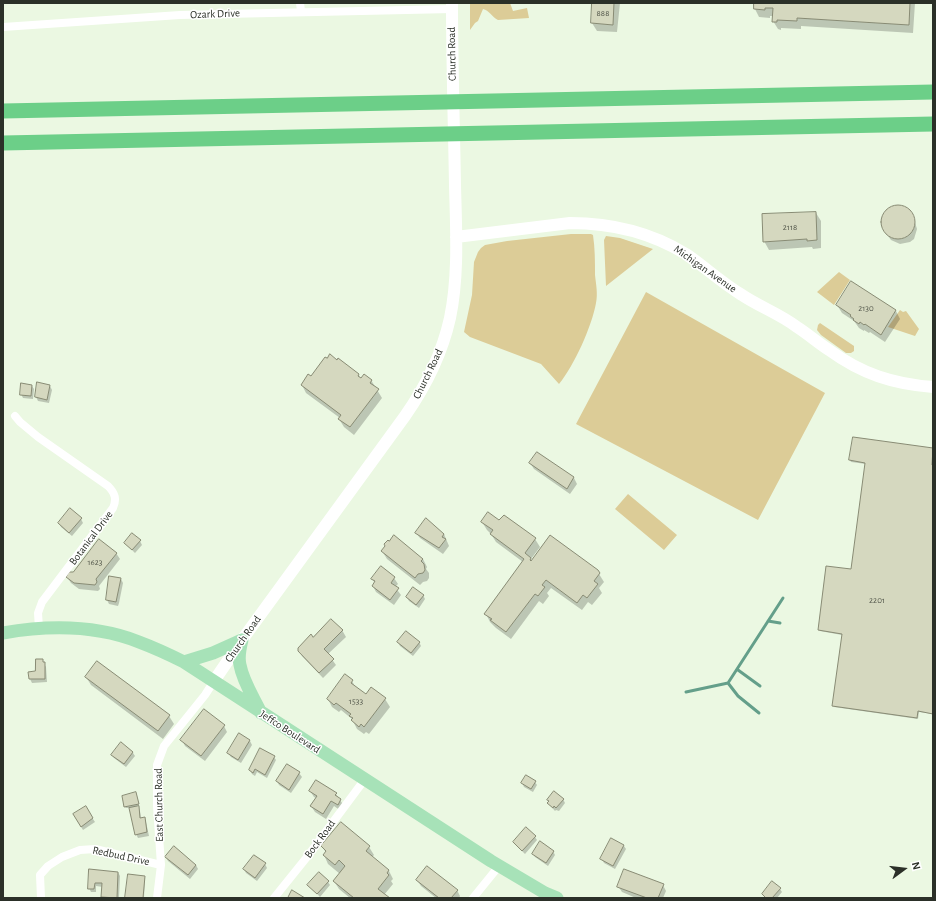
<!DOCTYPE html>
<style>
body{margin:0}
#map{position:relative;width:936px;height:901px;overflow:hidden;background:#ebf8e2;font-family:"Alegreya Sans",sans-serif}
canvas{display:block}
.frame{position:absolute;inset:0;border:4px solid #2b3028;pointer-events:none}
.north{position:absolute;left:884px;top:849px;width:40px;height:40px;-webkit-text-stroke:3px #fff;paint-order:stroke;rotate:75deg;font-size:11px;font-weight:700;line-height:16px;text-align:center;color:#2b3028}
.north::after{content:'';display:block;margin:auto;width:14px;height:18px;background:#2b3028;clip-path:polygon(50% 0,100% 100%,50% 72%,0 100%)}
</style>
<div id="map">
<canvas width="936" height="901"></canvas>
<div class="frame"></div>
<div class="north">N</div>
</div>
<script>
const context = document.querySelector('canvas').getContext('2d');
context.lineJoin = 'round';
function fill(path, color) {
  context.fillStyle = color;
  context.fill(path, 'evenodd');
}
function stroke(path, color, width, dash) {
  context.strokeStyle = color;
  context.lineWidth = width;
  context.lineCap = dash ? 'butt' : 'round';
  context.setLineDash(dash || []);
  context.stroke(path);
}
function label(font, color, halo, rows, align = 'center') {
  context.font = font + ' "Alegreya Sans",sans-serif';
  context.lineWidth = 3;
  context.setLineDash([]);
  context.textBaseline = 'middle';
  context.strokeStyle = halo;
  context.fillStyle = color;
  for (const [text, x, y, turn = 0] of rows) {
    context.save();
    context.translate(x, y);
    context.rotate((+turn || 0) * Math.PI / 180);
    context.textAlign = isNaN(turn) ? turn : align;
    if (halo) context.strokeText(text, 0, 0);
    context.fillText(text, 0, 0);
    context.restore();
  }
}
fill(new Path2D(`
 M470 3H510L513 11 527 8 529 18 498 20C492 17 489 10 483 9L478 21 475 23 470 30Z
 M571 234H591L593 235C595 248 595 262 595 275 596 284 598 294 596 303 592 326 574 366 559 384L541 364 470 337 464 332 472 295 474 262 478 252 481 248 485 245 507 241Z
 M606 236 620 238 653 249 606 286 604 240Z
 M839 272 850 280 834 305 817 292Z
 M646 292 825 393 758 520 576 424Z
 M900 310 903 312 906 311 919 329 915 336 888 327Z
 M820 323 854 346V351L851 353H846L821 335 817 330 818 325Z
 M628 494 677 535 664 550 615 509Z`), '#dccc97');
fill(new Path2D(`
 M593 3H620L617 32 597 31 592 23Z
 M755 3H915L913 33 801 26V29L781 28V30L778 29 773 21V16H770V18L759 17 755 9Z
 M896 206H902L911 212 914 219 917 229 914 239 910 242 900 244 891 240 888 236 884 230 882 220 887 210Z
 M816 213 821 221V248L813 249 812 247 769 250 764 241Z
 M837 305 896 311 900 319 885 342 870 332 869 333 864 330V331L859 328 854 321 842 313Z
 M338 360 359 375 360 378 371 380 382 398 354 435 344 427 339 419 340 418 306 393 302 385Z
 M32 386 34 389 33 399 23 398 21 394Z
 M50 386 52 390 49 403 38 401 36 397Z
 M854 438 933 449V714L919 712 918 719 834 707 833 706 842 635 820 631 819 630 852 571 866 464 851 462 850 460Z
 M537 453 574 478 577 484 570 494 534 469 530 463Z
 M70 510 81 519 83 523 72 536 61 527 59 523Z
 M499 521 535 539 540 547 531 559 532 561 599 574 604 582 599 588 602 593 592 605 588 602 582 610 551 588 547 593 549 596 543 604 539 601 511 639 496 628 490 622 486 614 523 562 496 542 491 534 487 530 482 522Z
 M416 533 444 534 449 546 443 554 420 538Z
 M394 537 423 559 427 567 426 569 429 573V578L427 581 423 582 420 585 387 559 382 551Z
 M140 541 142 545 135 553 125 543Z
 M116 553 120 559 99 586 100 589 98 591 79 589 71 583 67 577Z
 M394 578 398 584 395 587 401 595 394 605 376 592 373 586 375 583 372 579Z
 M121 579 123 583 119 603 118 606 109 604 107 600Z
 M423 595 425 599 419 608 409 601 407 597Z
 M342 630 346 637 328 654 336 665 323 678 302 656 299 650 313 638Z
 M398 642H419L421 646 413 656 400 646Z
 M42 660 46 667 47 682 32 683 30 679 29 672H36V663Z
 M97 662 169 716 174 724 163 739 91 685 86 677Z
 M352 681 356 688 366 695 385 699 390 707 369 734 366 732 364 734 357 729 352 719 341 710 339 712 332 707 328 699Z
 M224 726 227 732 205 761 185 746 182 740Z
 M239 735 250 741 252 745 241 763 231 757 228 753Z
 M121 743 133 753 135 756 126 767 114 758 112 755Z
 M274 757 276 760 267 778 257 772 255 776 252 774 250 770Z
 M299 773 302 777 291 793 279 785 277 781Z
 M535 782 537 785 533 792 524 787 522 783Z
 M310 791 336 794 344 806 341 811 334 806 326 819 315 812 311 806 316 798 314 797Z
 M136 793 139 805 137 806 140 811 141 819 144 818 146 822 149 836 138 838 136 834 130 808H126L125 807 123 796Z
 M563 799 565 803 559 811 556 810 555 811 548 803 549 802 548 800Z
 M85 807 95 822 83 830 74 815Z
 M341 823 369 847 374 855 372 857 389 871 393 879 391 881 393 884 384 895 388 898H350L339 889 334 881 340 874 328 864 324 855 326 853 322 846Z
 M535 837 537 840 525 854 514 843Z
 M624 846 626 849 615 869 604 863 602 859Z
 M553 851 555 855 548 866 535 857 533 854Z
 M166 857 196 865 198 869 190 879 168 861Z
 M265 864 267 868 257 881 246 873 244 869Z
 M90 870 118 872 120 876 119 898H103V887L96 886V892H91L89 888Z
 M145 877 144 898H126Z
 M417 880 457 890 460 896 459 898H436L421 886Z
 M328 882 330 885 320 897 309 885Z
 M663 885 666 891 663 898H636L622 892 618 886Z
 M780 889 782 892 777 898H765L763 894Z`), '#0003');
stroke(new Path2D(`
 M768 621 780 623
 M738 670 760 686
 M728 683 738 696 759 713
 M686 692 728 683 783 598`), '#649f8a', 3);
const building = new Path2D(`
 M592 3H614L613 25 591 23Z
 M754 3H910L909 25 797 18V21L777 20V22H772L773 8H765V10L754 9Z
 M881 222a17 17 0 1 1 34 0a17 17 0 1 1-34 0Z
 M816 212 817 240 807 241V239L763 242 762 214Z
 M851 281 896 310 881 335 865 324 864 325 860 322 859 324 853 320 854 319 850 316 851 315 836 305Z
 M330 354 337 360 338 358 359 374 358 376 361 378 364 374 372 380 370 383 379 389 350 427 338 419 341 415 301 385 308 374 311 376 325 357 327 358Z
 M37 382 50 385 47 400 35 397Z
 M21 383 32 385 31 396 20 395Z
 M853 437 933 448 932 465H933V714L918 711 917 718 832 706 842 634 818 630 826 566 851 569 865 463 849 460Z
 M537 452 574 477 567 489 529 463Z
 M70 508 82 518 69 533 58 523Z
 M488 512 499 520 504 515 536 538 525 553 531 558 530 560 531 561 550 535 598 570 600 573 594 581 598 584 587 598 583 595 577 603 546 580 542 585 545 587 538 596 535 594 506 632 490 620 492 619 484 614 524 559 490 534 493 530 481 522Z
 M426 518 444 534 442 537 446 539 439 548 415 533Z
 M132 533 141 540 132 550 124 543Z
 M394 535 423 559 421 561 424 564 425 570 423 573 418 574 415 578 381 551 385 546 384 544 388 540 389 541Z
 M99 539 117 553 96 579 97 582 95 585 74 583 66 577 69 572H73Z
 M381 566 395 577 391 583 399 588 390 600 372 586 375 581 371 579Z
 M109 576 121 578 116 602 106 600Z
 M413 587 424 595 416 605 406 597Z
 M331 619 343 630 324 649 334 659 319 673 298 651V648L311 634 313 637Z
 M406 631 420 642 411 653 397 642Z
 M36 659H43V662H45V679H29L28 672 35 671Z
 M97 661 170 715 158 731 85 677Z
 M345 674 353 680 351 683 366 694 371 687 386 698 364 727 361 724 359 727 351 720 353 718 349 716 351 714 336 703 334 705 327 699Z
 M204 709 225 725 201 756 180 740Z
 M239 733 250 740 238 760 227 753Z
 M121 742 133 752 124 764 111 755Z
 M260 748 275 756 265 775 255 769 253 773 249 770Z
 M287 764 300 772 289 790 276 781Z
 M526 775 536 781 531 789 521 783Z
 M316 780 337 793 335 795 341 799 338 805 331 801 323 814 310 806 317 796 309 791Z
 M554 791 564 799 556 808 554 806 553 808 547 803 549 801 547 800Z
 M136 792 139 804 124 807 122 796Z
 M86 806 93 818 81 827 73 814Z
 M139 806 140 818 145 817 147 832 135 835 129 808Z
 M341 822 370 846 366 851 389 870 387 873 389 875 378 889 390 898H354L333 881 345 866 339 860 335 865 323 855 326 851 321 846Z
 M526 827 536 836 522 851 513 842Z
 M611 838 624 845 613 866 600 859Z
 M540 841 554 851 546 863 532 854Z
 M174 846 196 865 188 875 165 857Z
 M254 855 266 863 255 878 243 869Z
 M427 866 458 890 451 898H439L416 880Z
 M89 869 118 872 117 898 101 897 102 883H95L94 889H88Z
 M624 869 664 884 658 898H647L617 887Z
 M319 872 329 881 317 894 307 885Z
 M128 874 145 876 143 898H125Z
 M772 881 781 888 772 898H766L762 894Z
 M292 890 305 898H288Z`);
fill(building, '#d5d8bf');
stroke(building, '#888b74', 1);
stroke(new Path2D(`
 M300 3 301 11
 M3 27 180 15 452 9
 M15 416 20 422 38 437 108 486C115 493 117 499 113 508L42 602 38 613 39 628
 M41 898 40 875 48 866 62 857 80 850 95 849 161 865
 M157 898 161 865 157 806V765L164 746 205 695 214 681
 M274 898 307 857 365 779
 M473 898 499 866`), '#fff', 8);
stroke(new Path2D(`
 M456 237 570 223C612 223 650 232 686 254 705 267 722 283 742 295 760 307 780 314 797 327 808 334 818 343 829 350 862 374 893 384 933 387
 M214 681 242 640 405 416C426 386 442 354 450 318 459 275 456 228 455 185 454 124 452 64 452 3`), '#fff', 12);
stroke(new Path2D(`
 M3 633C49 625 96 625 139 642 155 648 170 655 184 662L491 861 545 893 557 898
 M242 640C240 648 238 657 240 665 243 682 254 698 261 713
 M184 662 213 653 242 640`), '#a7e2b8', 13);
stroke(new Path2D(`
 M3 111 933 92
 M3 143 933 124`), '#6ccf88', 15);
label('9px', '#565a4e', null, [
 ["888",603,13],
 ["2118",790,227],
 ["2130",866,308],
 ["1623",95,562],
 ["2201",877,600],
 ["1533",356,701]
]);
label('11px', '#2b3028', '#fff', [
 ["Ozark Drive",215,14,-2],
 ["Church Road",452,54,-91],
 ["Michigan Avenue",705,269,35],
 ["Church Road",428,374,-64],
 ["Botanical Drive",91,538,-53],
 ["Church Road",243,639,-55],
 ["Jeffco Boulevard",290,732,33],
 ["East Church Road",159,805,-91],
 ["Bock Road",320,839,-54],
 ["Redbud Drive",121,856,12]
]);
</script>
